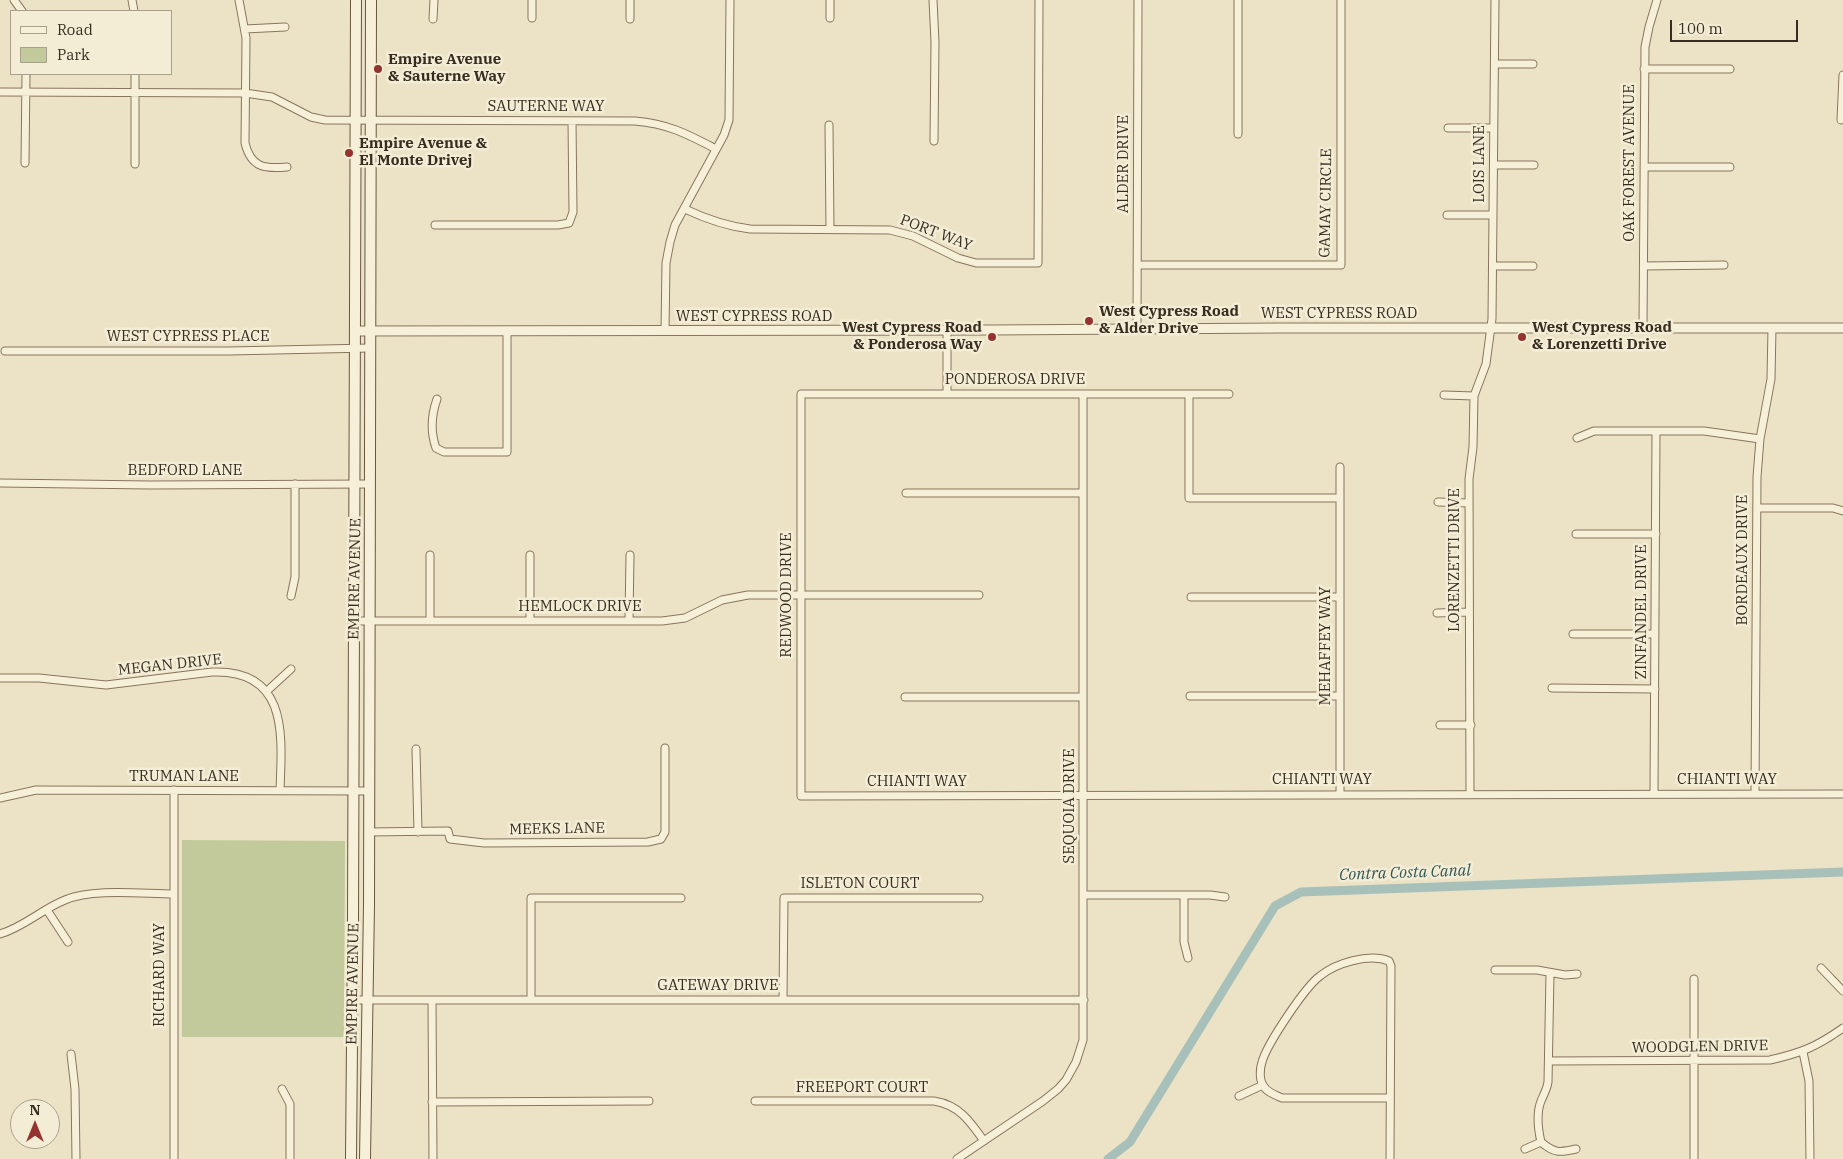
<!DOCTYPE html>
<style>
body{margin:0}
#map{position:relative;width:1843px;height:1159px;overflow:hidden;background:#ece3c6;font-family:"IBM Plex Serif",serif}
canvas{display:block}
.legend{position:absolute;left:10px;top:10px;width:162px;height:65px;box-sizing:border-box;background:#f4edd6;border:1px solid #a9a08d;margin:0;padding:6px 9px;list-style:none;font-size:15px;color:#382d20}
.legend li{display:flex;align-items:center;gap:10px;height:25px}
.legend b{width:25px;border:1px solid #a9a08d}
.north{position:absolute;left:10px;top:1099px;width:50px;height:50px;box-sizing:border-box;background:#f4edd6;border:1px solid #a9a08d;border-radius:50%;rotate:0deg;font-size:14px;font-weight:700;line-height:20px;text-align:center;color:#382d20}
.north::after{content:'';display:block;margin:auto;width:18px;height:22px;background:#94332f;clip-path:polygon(50% 0,100% 100%,50% 72%,0 100%)}
.scale{position:absolute;left:1670px;top:20px;width:128px;height:22px;box-sizing:border-box;border:2px solid #382d20;border-top:0;padding-left:6px;font-size:15px;line-height:18px;white-space:nowrap;color:#382d20;-webkit-text-stroke:4px #f4edd6;paint-order:stroke}
</style>
<div id="map">
<canvas width="1843" height="1159"></canvas>
<ul class="legend">
<li><b style="height:6px;background:#f7f0d9"></b>Road</li>
<li><b style="height:14px;background:#c2ca9b"></b>Park</li>
</ul>
<div class="north">N</div>
<div class="scale">100 m</div>
</div>
<script>
const context = document.querySelector('canvas').getContext('2d');
context.lineJoin = 'round';
function fill(path, color) {
  context.fillStyle = color;
  context.fill(path, 'evenodd');
}
function stroke(path, color, width, dash) {
  context.strokeStyle = color;
  context.lineWidth = width;
  context.lineCap = dash ? 'butt' : 'round';
  context.setLineDash(dash || []);
  context.stroke(path);
}
function label(font, color, halo, rows, align = 'center') {
  context.font = font + ' "IBM Plex Serif",serif';
  context.lineWidth = 5;
  context.setLineDash([]);
  context.textBaseline = 'middle';
  context.strokeStyle = halo;
  context.fillStyle = color;
  for (const [text, x, y, turn = 0] of rows) {
    context.save();
    context.translate(x, y);
    context.rotate((+turn || 0) * Math.PI / 180);
    context.textAlign = isNaN(turn) ? turn : align;
    if (halo) context.strokeText(text, 0, 0);
    context.fillText(text, 0, 0);
    context.restore();
  }
}
fill(new Path2D(`
 M182 840 345 841 344 1037H182Z`), '#c2ca9b');
stroke(new Path2D(`
 M1108 1159 1130 1142 1275 906 1301 892 1843 872`), '#a8c0ba', 9);
const minor = new Path2D(`
 M14 0 22 11
 M132 0 134 11
 M239 0 246 38 245 143C251 168 265 169 287 167
 M933 0 935 42 934 141
 M532 18V0
 M830 18V0
 M433 19 434 0
 M630 19V0
 M245 29 285 27
 M1495 64H1533
 M1644 69H1730
 M135 74V164
 M0 92 245 93 272 97 311 117 325 120 635 121C669 124 687 134 716 149
 M1841 120 1843 75
 M829 125 830 229
 M1448 128H1493
 M1238 134V0
 M25 163 26 74
 M1494 165H1534
 M1644 167H1730
 M685 209C706 219 726 226 750 229L890 230 913 236 958 258 976 263H1038L1039 0
 M1447 215H1493
 M435 225H558L569 223 573 212 572 121
 M1137 265H1341V0
 M1493 266H1533
 M1644 266 1724 265
 M1643 328 1645 47 1649 27 1657 0
 M1137 329 1138 0
 M947 330V394
 M665 331 666 263 670 242 675 225 724 135 729 120 730 0
 M5 351H229L370 348
 M1189 394V498H1340
 M1229 394H801V796L1843 794
 M1444 395 1474 396
 M437 399C431 416 430 431 436 448L444 452H507V331
 M1577 438 1594 431H1704L1760 439
 M0 483 150 485 370 484
 M906 493H1083
 M1438 502 1469 503
 M1757 508H1833L1843 511
 M1576 534H1656
 M430 555V620
 M530 555V621
 M291 596 295 577V484
 M1191 597H1340
 M1437 613 1468 612
 M354 621H662L685 618 722 600 748 595H979
 M629 621 630 555
 M1573 634H1655
 M0 678H39L106 685 212 672C289 669 282 736 280 790
 M1552 688 1655 689
 M267 691 291 669
 M1190 696H1340
 M905 697H1083
 M1440 725H1471
 M416 749 418 832
 M174 790V1159
 M1654 793 1656 431
 M1755 793 1757 477 1760 439 1771 379 1772 328
 M1340 794V467
 M1470 794 1469 479 1473 447 1474 396 1486 364 1492 319 1495 0
 M0 798 36 790 369 791
 M369 832 448 831 450 839 484 843 648 842 661 839 665 832V748
 M1084 895H1210L1225 897
 M1184 895V942L1188 958
 M47 910 68 942
 M0 934C24 927 42 909 65 900 93 888 143 894 174 894
 M1821 968 1843 991
 M1495 970H1537L1565 975 1577 974
 M1550 973 1548 1082C1547 1089 1544 1094 1541 1101 1536 1114 1538 1129 1541 1142 1554 1153 1559 1153 1576 1149
 M352 1000H1084
 M432 1000 433 1159
 M531 1000V898H681
 M783 1000 784 898H979
 M1803 1052 1809 1081 1810 1159
 M71 1054 75 1089 76 1159
 M1549 1061 1770 1060C1801 1053 1816 1047 1843 1028
 M282 1089 290 1104V1159
 M1239 1096 1263 1085
 M755 1101H934C959 1105 970 1121 984 1141
 M432 1102 649 1101
 M1525 1149 1541 1142
 M957 1159 1043 1101 1058 1089 1066 1080 1076 1062 1083 1040V394
 M1390 1159 1391 966 1389 961C1369 953 1336 963 1320 976 1305 987 1267 1044 1262 1062 1260 1068 1259 1079 1263 1085 1266 1092 1275 1095 1282 1098H1390
 M1694 1159V979`);
const tertiary = new Path2D(`
 M355 331 992 330 1279 328H1843`);
const secondary = new Path2D(`
 M351 1159 353 923 356 0
 M365 1159 369 905 371 0`);
stroke(minor, '#87755d', 9);
stroke(tertiary, '#87755d', 11);
stroke(secondary, '#695640', 12);
stroke(minor, '#f7f0d9', 7);
stroke(tertiary, '#f7f0d9', 9);
stroke(secondary, '#f7f0d9', 10);
for (const [x, y, r, color] of [
 [378,69,5,"#94332f"],
 [349,153,5,"#94332f"],
 [1089,321,5,"#94332f"],
 [992,337,5,"#94332f"],
 [1522,337,5,"#94332f"]
]) {
  const dot = new Path2D();
  dot.arc(x, y, r, 0, 2 * Math.PI);
  context.fillStyle = color;
  context.fill(dot);
  stroke(dot, '#f4edd6', 2);
}
label('bold 15px', '#382d20', '#f4edd6', [
 ["Empire Avenue",388,60],
 ["& Sauterne Way",388,77],
 ["Empire Avenue &",359,144],
 ["El Monte Drivej",359,161],
 ["West Cypress Road",1099,312],
 ["& Alder Drive",1099,329],
 ["West Cypress Road",982,328,"right"],
 ["& Ponderosa Way",982,345,"right"],
 ["West Cypress Road",1532,328],
 ["& Lorenzetti Drive",1532,345]
], 'left');
label('15px', '#382d20', '#f4edd6', [
 ["SAUTERNE WAY",546,107],
 ["OAK FOREST AVENUE",1630,163,-90],
 ["ALDER DRIVE",1124,164,-90],
 ["LOIS LANE",1480,164,-90],
 ["GAMAY CIRCLE",1326,203,-89],
 ["PORT WAY",936,233,21],
 ["WEST CYPRESS ROAD",1339,314],
 ["WEST CYPRESS ROAD",754,317],
 ["WEST CYPRESS PLACE",188,337],
 ["PONDEROSA DRIVE",1015,380],
 ["BEDFORD LANE",185,471],
 ["LORENZETTI DRIVE",1455,560,-90],
 ["BORDEAUX DRIVE",1743,560,-90],
 ["EMPIRE AVENUE",355,579,-89],
 ["REDWOOD DRIVE",787,595,-90],
 ["HEMLOCK DRIVE",580,607],
 ["ZINFANDEL DRIVE",1642,612,-90],
 ["MEHAFFEY WAY",1326,646,-90],
 ["MEGAN DRIVE",170,665,-6],
 ["TRUMAN LANE",184,777],
 ["CHIANTI WAY",1322,780],
 ["CHIANTI WAY",1727,780],
 ["CHIANTI WAY",917,782],
 ["SEQUOIA DRIVE",1070,806,-90],
 ["MEEKS LANE",557,829,-1],
 ["ISLETON COURT",860,884],
 ["RICHARD WAY",160,975,-90],
 ["EMPIRE AVENUE",353,984,-89],
 ["GATEWAY DRIVE",718,986],
 ["WOODGLEN DRIVE",1700,1047,-1],
 ["FREEPORT COURT",862,1088]
]);
label('italic 16px', '#305756', '#f4edd6', [
 ["Contra Costa Canal",1405,873,-2]
]);
</script>
